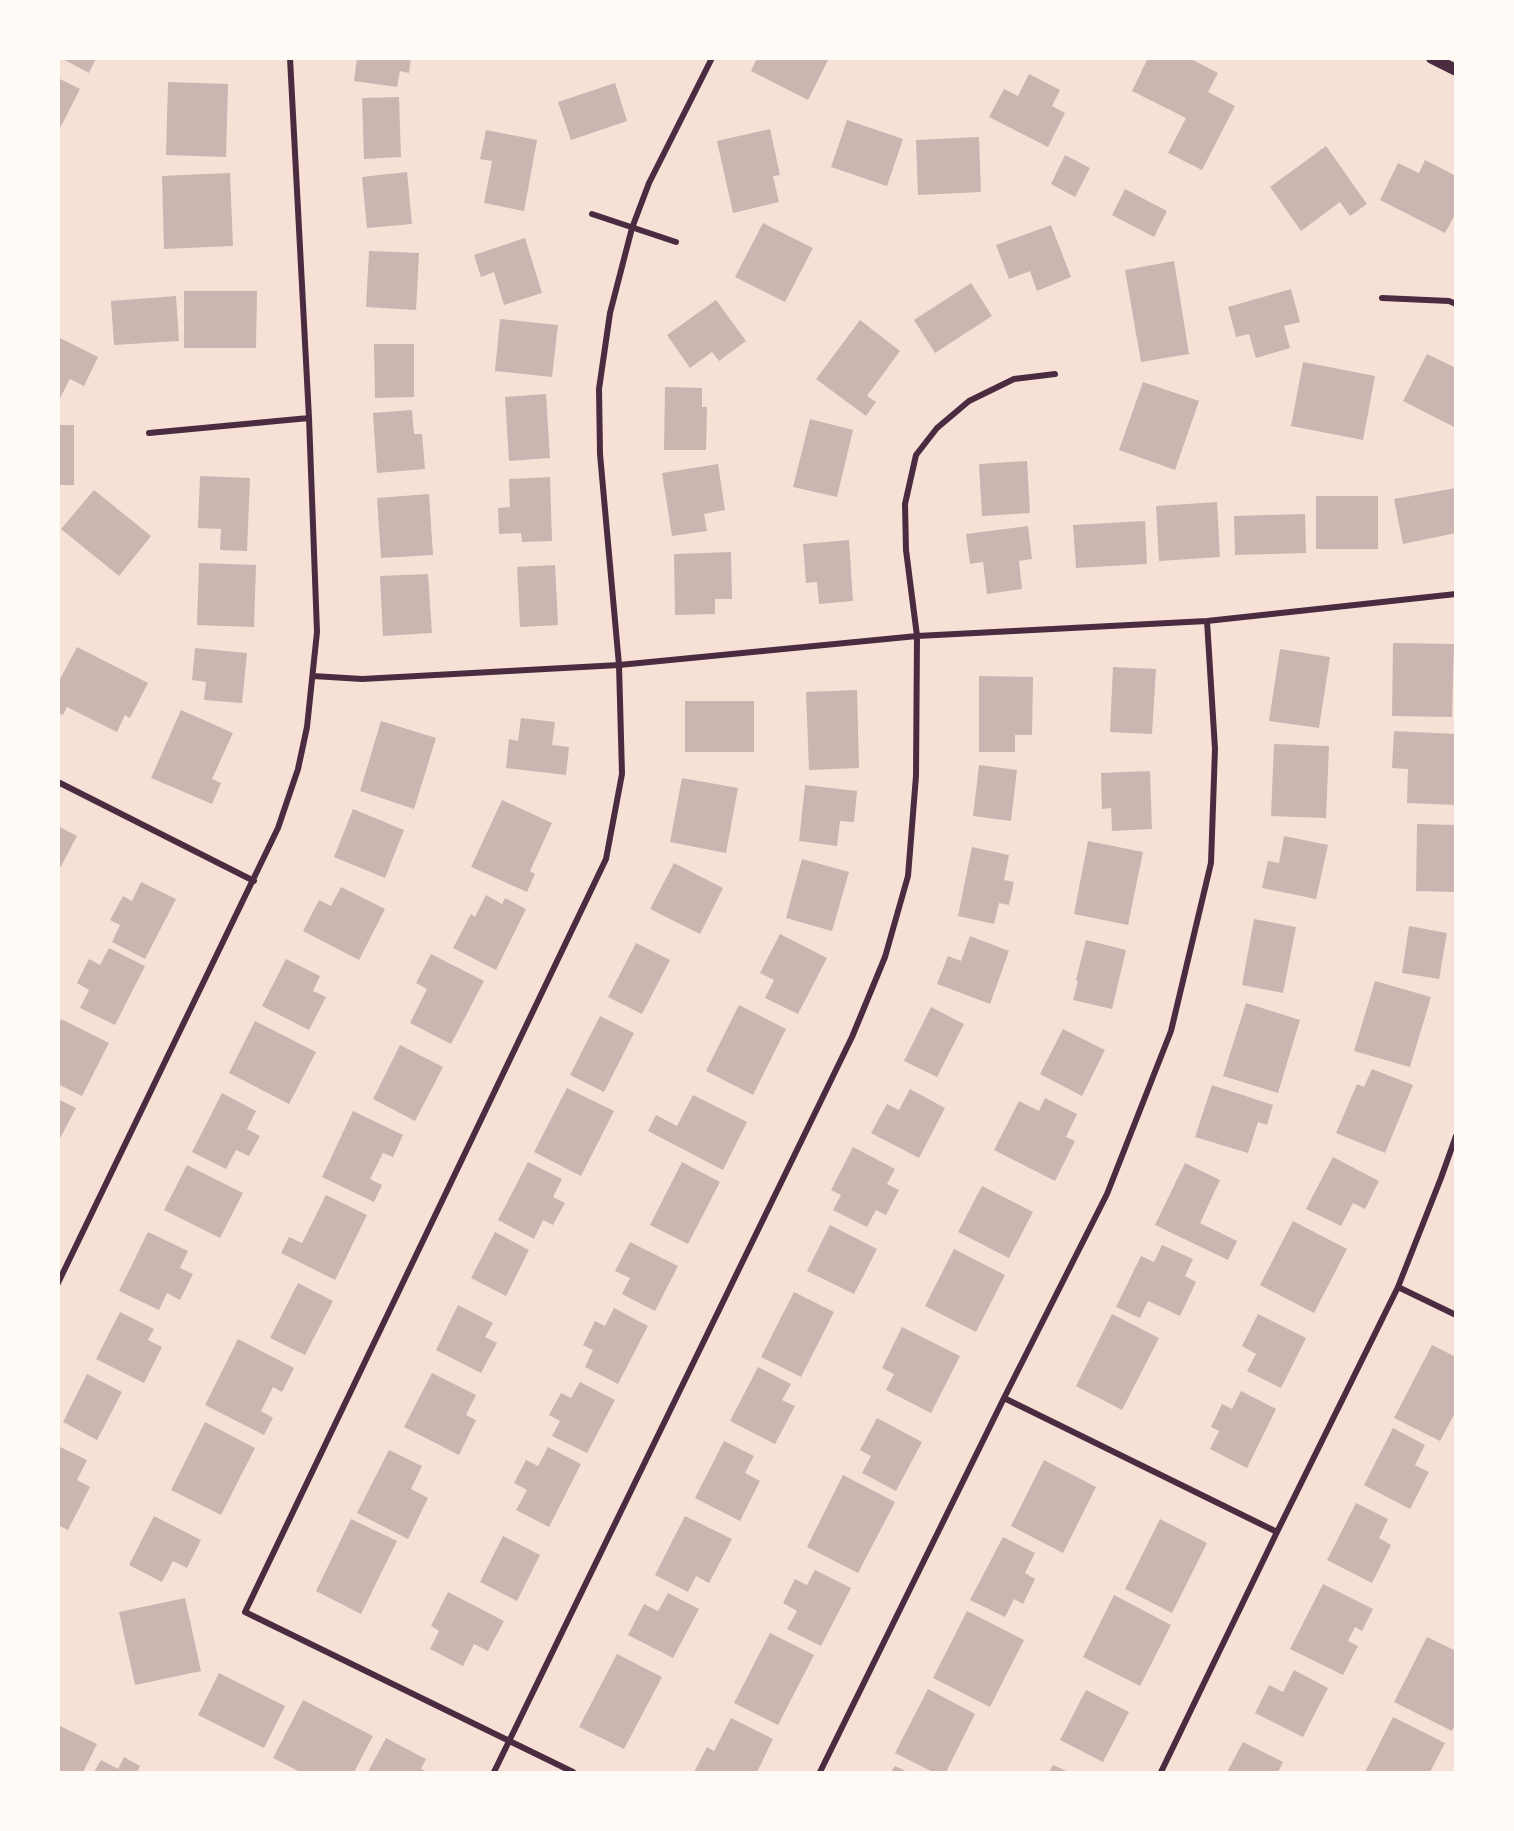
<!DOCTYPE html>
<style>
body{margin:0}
#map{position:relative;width:1514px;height:1831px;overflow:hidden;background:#f7e1d7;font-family:Figtree,sans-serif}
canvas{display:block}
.frame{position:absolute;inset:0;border:60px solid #fffaf5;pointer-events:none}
</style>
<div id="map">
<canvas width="1514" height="1831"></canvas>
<div class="frame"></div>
</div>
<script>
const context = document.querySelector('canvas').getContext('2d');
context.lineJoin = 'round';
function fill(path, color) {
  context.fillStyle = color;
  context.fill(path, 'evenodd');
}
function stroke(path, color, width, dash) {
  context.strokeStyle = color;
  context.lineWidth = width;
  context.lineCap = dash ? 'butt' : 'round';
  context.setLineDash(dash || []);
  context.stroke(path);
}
fill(new Path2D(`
 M61 58H96L89 73Z
 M357 58H411L409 73 400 71 397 87 354 81Z
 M757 58H829L808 100 751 71Z
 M1148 58H1189L1218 73 1208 92 1235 106 1202 170 1168 153 1186 118 1132 91Z
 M1029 74 1060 90 1052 106 1065 113 1048 147 989 117 1004 89 1018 96Z
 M58 78 80 89 58 132Z
 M168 82 228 84 226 157 166 155Z
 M615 83 627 121 571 140 558 102Z
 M399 97 401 157 364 159 362 98Z
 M847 120 903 139 887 186 831 167Z
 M770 129 780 175 773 176 779 202 733 213 717 141Z
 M486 130 537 140 524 211 484 203 492 161 480 159Z
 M979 137 981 192 918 195 916 140Z
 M1326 146 1367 204 1350 216 1340 202 1301 231 1270 187Z
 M1065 155 1090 168 1075 197 1051 184Z
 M1425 160 1456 176V213L1445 233 1380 200 1398 163 1419 173Z
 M407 172 412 224 367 228 362 177Z
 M230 173 233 246 164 249 162 176Z
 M1125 189 1167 211 1154 237 1112 215Z
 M763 223 813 248 785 302 735 277Z
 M1051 225 1071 277 1037 291 1030 271 1009 279 996 245Z
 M525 238 542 293 504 305 494 272 481 277 474 255Z
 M369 251 419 253 416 310 366 307Z
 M1174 261 1189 354 1141 362 1125 270Z
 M971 283 992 316 935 353 914 320Z
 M1291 289 1300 322 1284 326 1290 348 1256 358 1249 334 1236 337 1228 307Z
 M184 291H257L256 348H184Z
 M176 296 179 341 114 345 111 301Z
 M716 300 746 341 719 361 712 352 690 368 667 335Z
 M500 319 558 325 552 377 495 371Z
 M860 320 900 351 867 396 876 402 866 416 816 379Z
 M58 337 98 357 84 386 70 379 58 402Z
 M374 344H414V397L375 398Z
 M1427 354 1456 368V428L1403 401Z
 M1303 362 1375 376 1363 440 1291 426Z
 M1143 382 1199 401 1175 470 1119 450Z
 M665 387 702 388V407H707L706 450H664Z
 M546 394 550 458 509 461 505 397Z
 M412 410 414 434H422L425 469 377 473 373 413Z
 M810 419 853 430 837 497 793 487Z
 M58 425H74V485H58Z
 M1027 461 1030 513 982 516 979 464Z
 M718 464 725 510 704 514 707 531 672 536 662 473Z
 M200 476 250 478 247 551 220 550 221 529 198 528Z
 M550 477 552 541 522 542 521 533 499 534 498 508 510 507 509 479Z
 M1456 488V533L1403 544 1394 499Z
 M94 490 151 536 119 576 61 529Z
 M429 494 433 555 381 558 377 498Z
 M1316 496H1378V549H1316Z
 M1217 502 1220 557 1159 561 1156 506Z
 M1305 514 1306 553 1235 555 1234 516Z
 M1145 521 1147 564 1076 568 1073 525Z
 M1028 526 1032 559 1019 561 1022 589 987 594 983 562 970 564 966 534Z
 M849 540 853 601 819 604 817 582 806 583 803 544Z
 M731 552 732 599H715V614L675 615 674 554Z
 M199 563 256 565 254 627 197 625Z
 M555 565 558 625 520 627 517 567Z
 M428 574 432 633 383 636 380 576Z
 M1393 643 1454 644 1452 717 1392 716Z
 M77 647 148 683 130 718 125 715 117 732 67 707 63 715 58 713V683Z
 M195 648 247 653 242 703 204 700 206 682 192 680Z
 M1280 649 1330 657 1319 728 1269 721Z
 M1113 667 1156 669 1152 734 1110 732Z
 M979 676 1033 677 1032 735H1015V752H979Z
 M857 690 859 768 809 770 806 692Z
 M685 701H754V752H685Z
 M181 710 233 733 212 779 221 783 212 804 151 778Z
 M521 718 555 722 552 745 569 747 566 775 506 768 509 739 518 741Z
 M381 721 436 738 414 809 360 791Z
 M1394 731 1456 734V805L1407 803 1408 769 1392 768Z
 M1274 744 1329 746 1326 818 1271 816Z
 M979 765 1017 770 1011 821 973 816Z
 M1150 771 1152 829 1112 831 1111 808 1102 809 1101 773Z
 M682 778 738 788 726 853 670 842Z
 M805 785 857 791 854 822 840 821 837 846 799 841Z
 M502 800 552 823 530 871 535 874 527 892 471 867Z
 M353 809 404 830 385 878 334 857Z
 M1417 824 1456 825V892L1416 891Z
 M58 826 77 836 58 872Z
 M1284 836 1328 845 1316 899 1262 888 1268 861 1279 863Z
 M1088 841 1143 852 1128 925 1074 914Z
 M972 847 1009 855 1004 880 1014 882 1009 905 999 903 994 924 958 916Z
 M802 859 849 872 832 931 786 918Z
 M674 863 723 888 700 934 650 909Z
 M141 882 176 899 145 959 112 942 120 925 110 920 123 896 132 901Z
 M341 887 385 909 359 960 303 931 319 900 331 906Z
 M486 895 502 904 505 898 526 909 496 970 453 948 471 914 475 917Z
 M1254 919 1296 927 1283 993 1242 985Z
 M1409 926 1447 933 1439 979 1402 973Z
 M780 934 827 958 798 1014 765 998 774 980 760 973Z
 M970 936 1009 951 990 1004 937 984 948 956 961 961Z
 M1086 940 1126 950 1112 1009 1073 1000 1078 981 1076 980Z
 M636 943 670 960 642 1014 608 997Z
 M109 948 145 966 115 1025 80 1008 89 990 77 983 89 959 100 965Z
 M431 954 484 981 451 1044 410 1023 427 989 416 983Z
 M286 959 320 976 313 991 326 997 309 1030 262 1006Z
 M1375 981 1431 997 1410 1067 1354 1051Z
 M1246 1003 1300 1020 1278 1093 1223 1076Z
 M739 1005 786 1029 753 1095 706 1071Z
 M931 1007 964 1024 937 1077 904 1061Z
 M600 1016 634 1033 604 1092 570 1075Z
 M61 1019 109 1043 82 1096 58 1084V1024Z
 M255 1021 316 1052 289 1104 229 1073Z
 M1063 1029 1105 1050 1082 1096 1040 1074Z
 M400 1045 443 1067 415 1121 373 1099Z
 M1372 1069 1413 1085 1385 1153 1336 1133 1357 1084 1364 1087Z
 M1212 1085 1273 1105 1267 1125 1258 1122 1248 1153 1195 1137Z
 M567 1088 614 1111 581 1176 534 1152Z
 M910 1089 945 1108 919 1158 871 1133 887 1104 899 1110Z
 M222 1093 256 1111 247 1129 260 1136 249 1156 236 1150 226 1169 192 1152Z
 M693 1095 747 1122 723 1170 648 1131 656 1115 677 1126Z
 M1045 1098 1077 1114 1066 1137 1075 1141 1055 1181 994 1150 1019 1101 1039 1111Z
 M58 1099 76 1108 58 1142Z
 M353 1111 403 1135 393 1157 383 1153 370 1179 382 1185 374 1202 322 1177Z
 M853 1147 895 1169 887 1184 899 1190 886 1215 876 1210 867 1227 833 1210 841 1195 831 1190Z
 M1333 1157 1379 1181 1365 1209 1353 1203 1341 1226 1306 1209Z
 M528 1162 562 1179 553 1197 565 1203 553 1225 543 1220 534 1239 498 1220Z
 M682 1162 720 1182 688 1244 650 1225Z
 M1185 1163 1220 1180 1200 1223 1237 1241 1228 1260 1155 1225Z
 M187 1165 243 1193 220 1238 164 1210Z
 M982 1186 1033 1212 1009 1258 958 1232Z
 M326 1195 367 1215 335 1280 281 1253 289 1237 302 1243Z
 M1293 1221 1347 1249 1314 1313 1260 1285Z
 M830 1225 877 1249 854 1294 807 1271Z
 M148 1232 188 1251 180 1268 193 1274 180 1300 167 1293 159 1310 119 1291Z
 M495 1232 529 1250 506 1296 471 1278Z
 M630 1242 678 1266 655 1311 622 1294 630 1278 615 1271Z
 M1162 1245 1193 1259 1185 1276 1196 1282 1180 1316 1148 1301 1140 1318 1116 1307 1141 1256 1154 1262Z
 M954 1249 1005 1275 976 1332 925 1306Z
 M298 1283 333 1301 305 1355 270 1338Z
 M794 1292 834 1312 801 1377 761 1357Z
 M458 1305 493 1323 485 1337 497 1343 481 1373 436 1350Z
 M614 1308 648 1326 618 1384 585 1367 593 1350 583 1345 595 1321 605 1326Z
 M120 1312 154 1329 148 1340 162 1347 144 1383 96 1359Z
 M1112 1314 1159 1338 1122 1410 1076 1386Z
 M1258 1314 1306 1338 1281 1388 1247 1371 1256 1354 1242 1346Z
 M902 1327 960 1356 931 1413 886 1390 894 1374 882 1368Z
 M238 1339 294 1368 282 1392 273 1387 261 1411 273 1418 264 1435 205 1405Z
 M1432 1345 1456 1357V1411L1440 1441 1394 1418Z
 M758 1367 791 1384 782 1400 795 1406 775 1444 730 1421Z
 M432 1373 476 1395 466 1415 476 1420 459 1455 404 1427Z
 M87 1374 122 1392 97 1440 63 1422Z
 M580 1382 615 1400 587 1453 552 1436 560 1421 549 1415 561 1393 571 1398Z
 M1241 1391 1276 1409 1247 1468 1210 1449 1219 1431 1211 1427 1222 1404 1232 1409Z
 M877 1418 922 1442 896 1491 862 1473 871 1456 860 1450Z
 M205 1422 255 1448 221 1515 171 1490Z
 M1393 1428 1425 1445 1415 1465 1429 1472 1410 1509 1364 1485Z
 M724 1441 754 1456 745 1473 760 1481 740 1521 695 1498Z
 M58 1446 87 1460 77 1480 90 1487 68 1530 58 1525Z
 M548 1447 581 1464 549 1527 516 1510 527 1490 514 1483 526 1460 538 1466Z
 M389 1450 422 1466 411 1489 428 1498 408 1539 357 1513Z
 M1044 1460 1096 1487 1063 1553 1011 1526Z
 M843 1475 895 1502 858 1573 807 1547Z
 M1356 1503 1388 1519 1379 1538 1391 1545 1372 1583 1327 1560Z
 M154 1516 201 1540 187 1568 173 1561 162 1582 129 1565Z
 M685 1516 732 1539 709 1583 696 1576 688 1592 655 1575Z
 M351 1519 397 1541 361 1614 316 1591Z
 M1160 1519 1207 1543 1172 1613 1125 1589Z
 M503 1536 540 1555 517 1601 480 1582Z
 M1003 1537 1035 1553 1025 1573 1035 1579 1023 1604 1014 1599 1005 1617 970 1600Z
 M815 1570 851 1588 821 1646 787 1629 797 1611 783 1603 795 1579 807 1585Z
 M1323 1584 1373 1609 1362 1631 1355 1627 1348 1641 1358 1646 1343 1675 1290 1649Z
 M448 1592 504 1621 488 1651 474 1644 463 1666 430 1649 439 1631 431 1626Z
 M668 1593 699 1609 673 1658 628 1635 644 1604 658 1611Z
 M1114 1595 1171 1625 1140 1686 1083 1657Z
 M185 1598 201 1671 135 1685 119 1612Z
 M967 1611 1024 1640 990 1707 933 1678Z
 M770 1633 814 1655 778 1725 734 1703Z
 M1427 1637 1456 1651V1723L1452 1731 1394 1702Z
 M617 1654 662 1677 624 1749 579 1727Z
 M1294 1670 1328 1688 1303 1737 1255 1713 1269 1685 1283 1692Z
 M219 1673 285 1706 264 1748 198 1715Z
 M928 1689 975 1714 946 1772H933L895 1753Z
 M1086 1690 1129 1712 1103 1762 1060 1740Z
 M303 1700 373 1736 354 1772H300L273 1758Z
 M1393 1717 1445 1743 1430 1772H1365Z
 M731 1718 773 1739 757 1772H694L707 1747 714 1751Z
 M58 1725 97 1744 83 1772H58Z
 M386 1738 426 1759 421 1769 428 1772H368Z
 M1243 1742 1283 1762 1278 1772H1227Z
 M124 1757 140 1766 137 1772H94L101 1760 118 1769Z
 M1053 1765 1069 1772H1049Z
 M895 1766 908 1772H891Z`), '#ccb4b1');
stroke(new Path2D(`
 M592 214 676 242
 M1382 298 1449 301 1456 304
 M149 433 309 418
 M313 676 362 679 619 665 917 636 1207 621 1456 594
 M58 782 254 881
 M58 1283 278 828 298 769 307 727 317 632 309 418 290 58
 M1398 1287 1456 1315
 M1004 1398 1277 1532
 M494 1772 852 1037 885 957 908 876 916 776 917 636 906 550 905 504 916 455 937 428 969 401 1014 379 1055 374
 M573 1772 245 1612 606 859 622 774 619 665 600 454 599 389 610 313 632 228 649 183 712 58
 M820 1772 1004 1398 1107 1194 1171 1031 1211 863 1215 749 1207 621
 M1161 1772 1277 1532 1398 1287 1441 1178 1456 1136`), '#4a2c40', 6);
stroke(new Path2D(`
 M1432 58 1456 70`), '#4a2c40', 12);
</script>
